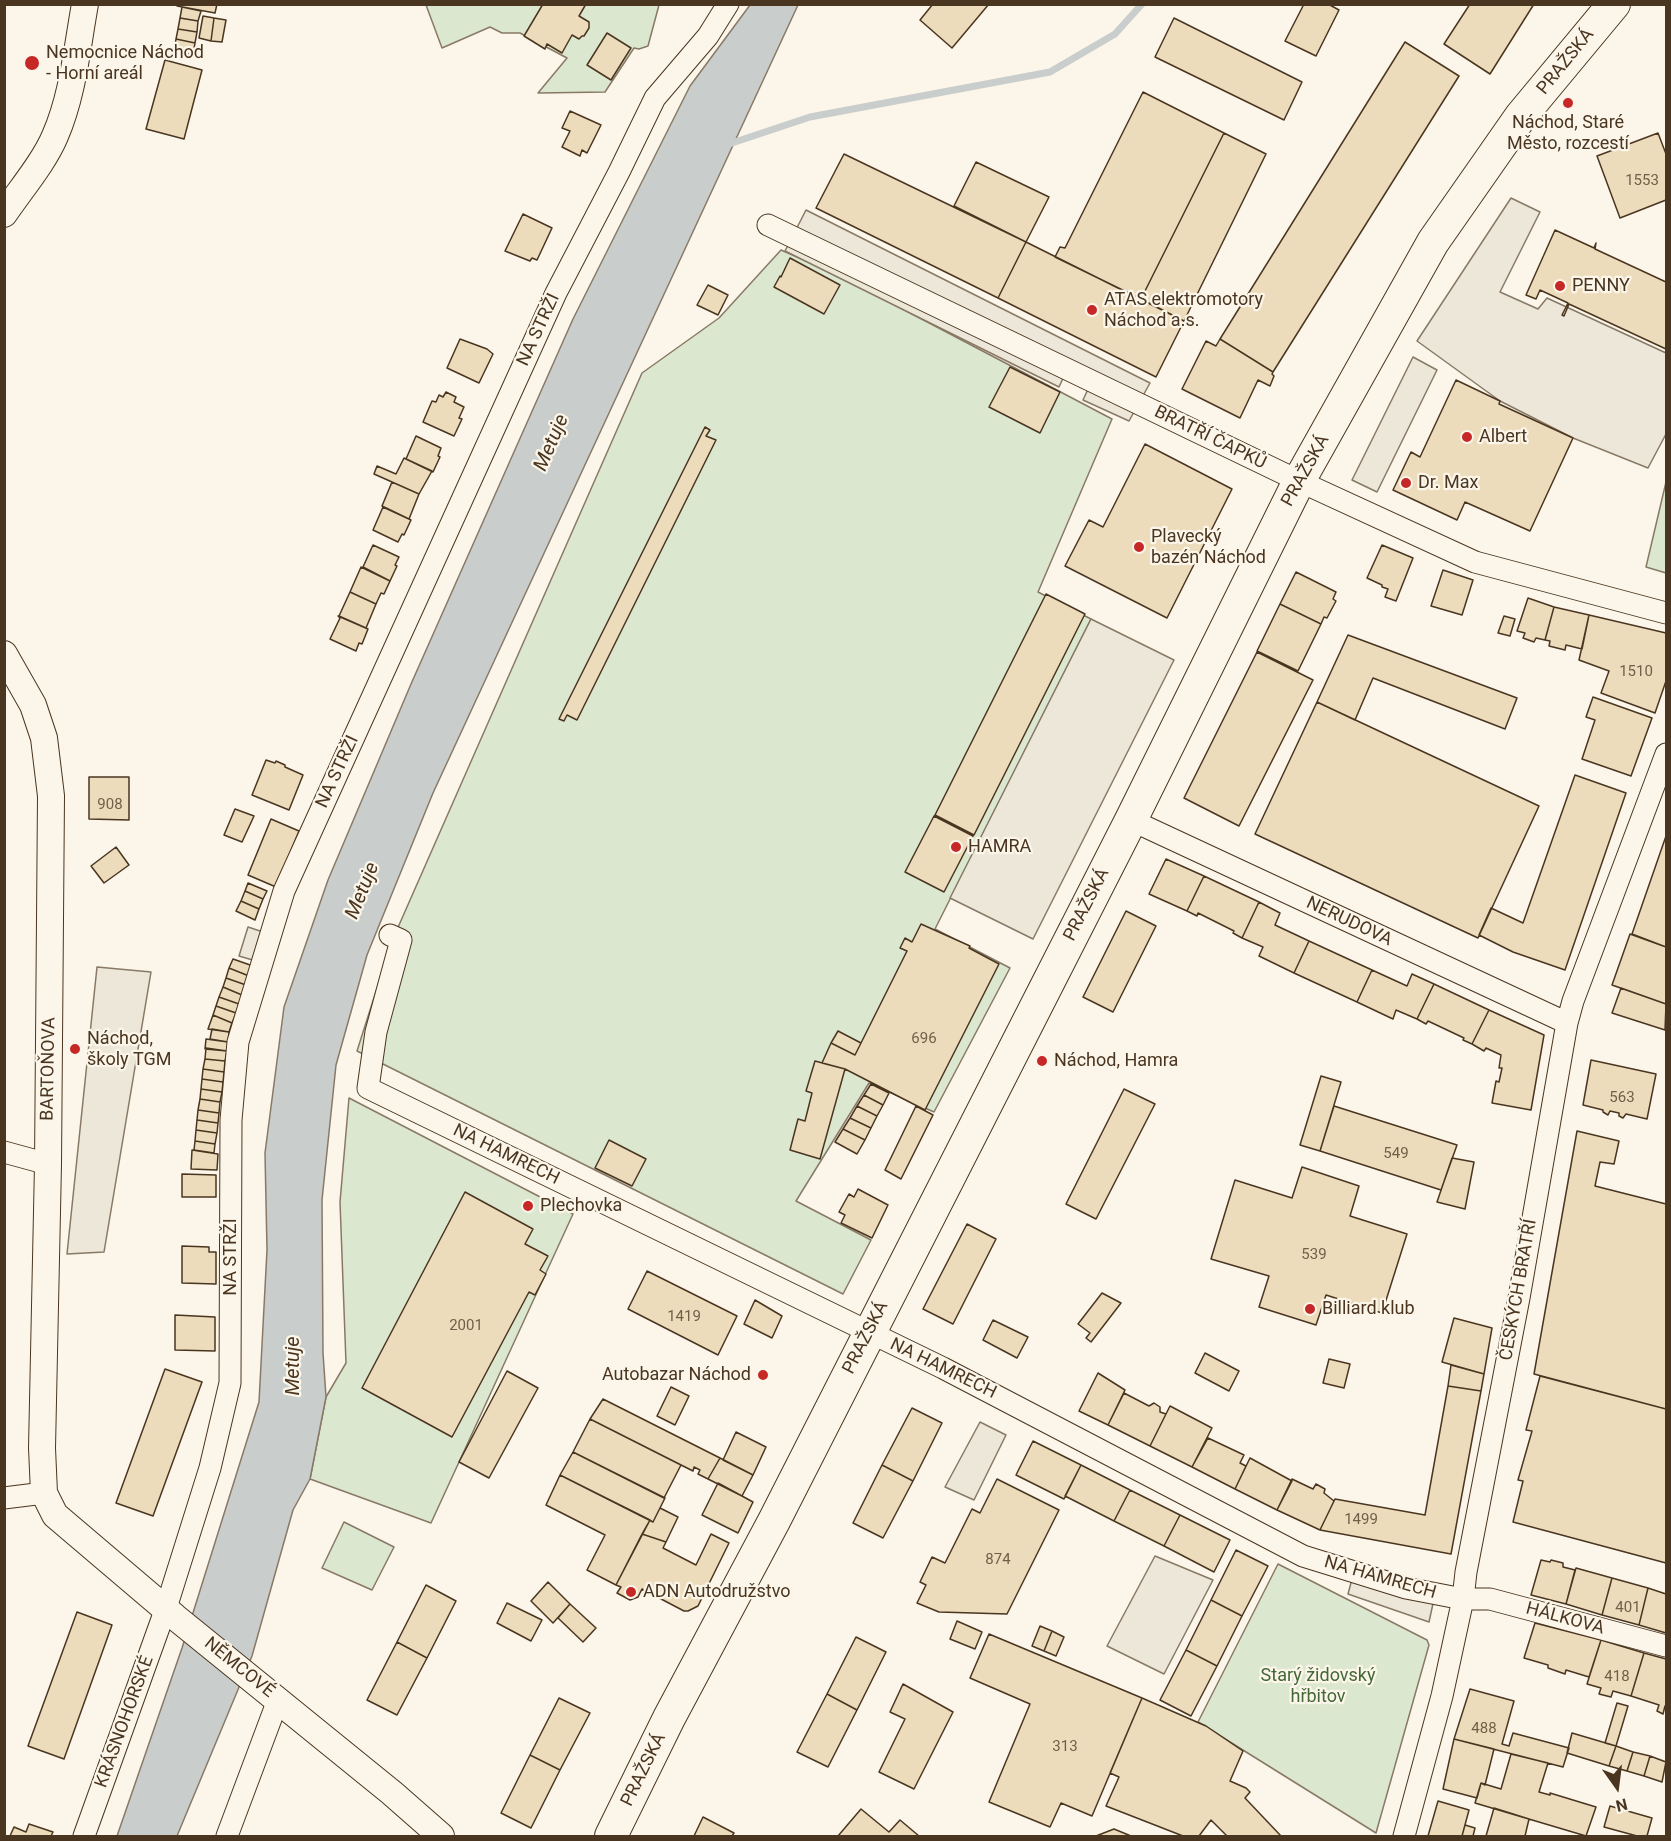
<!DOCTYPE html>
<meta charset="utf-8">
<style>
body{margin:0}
#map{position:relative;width:1671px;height:1841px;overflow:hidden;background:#fbf6e9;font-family:Roboto,sans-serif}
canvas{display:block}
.frame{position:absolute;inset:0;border:6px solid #4a3520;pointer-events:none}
.north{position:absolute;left:1587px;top:1757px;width:60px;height:60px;-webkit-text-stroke:4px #fbf6e9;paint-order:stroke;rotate:166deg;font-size:16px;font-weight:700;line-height:24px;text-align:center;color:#4a3520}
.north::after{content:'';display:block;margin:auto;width:21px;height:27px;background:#4a3520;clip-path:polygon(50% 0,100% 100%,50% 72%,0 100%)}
</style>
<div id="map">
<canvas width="1671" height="1841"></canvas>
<div class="frame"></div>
<div class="north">N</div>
</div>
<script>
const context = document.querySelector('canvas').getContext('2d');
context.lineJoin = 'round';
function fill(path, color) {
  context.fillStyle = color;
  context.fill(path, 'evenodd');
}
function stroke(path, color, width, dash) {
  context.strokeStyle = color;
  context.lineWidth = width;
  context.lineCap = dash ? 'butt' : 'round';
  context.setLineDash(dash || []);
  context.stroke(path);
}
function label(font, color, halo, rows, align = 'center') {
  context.font = font + ' Roboto,sans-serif';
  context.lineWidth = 4.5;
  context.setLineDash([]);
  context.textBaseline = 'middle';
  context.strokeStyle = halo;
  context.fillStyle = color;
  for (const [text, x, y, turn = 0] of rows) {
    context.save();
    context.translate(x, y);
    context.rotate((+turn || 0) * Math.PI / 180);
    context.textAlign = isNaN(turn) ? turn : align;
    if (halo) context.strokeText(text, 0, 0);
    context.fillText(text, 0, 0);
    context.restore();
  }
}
const green = new Path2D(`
 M426 5H659L648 46 639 49 634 48 605 92 538 93 567 58 520 33H502L490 27 442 48Z
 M781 250 834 273 1112 419 1038 592 1091 619 935 929 1010 968 934 1112 869 1083 796 1201 871 1240 843 1294 357 1051 392 941 642 373 719 318Z
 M1666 482V573L1646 567Z
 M349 1098 573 1214 431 1523 310 1479 326 1397 346 1363 340 1202Z
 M344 1522 394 1547 372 1590 322 1568Z
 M1278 1564 1427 1640 1429 1645 1376 1833 1198 1722Z`);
fill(green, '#dce7d0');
stroke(green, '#887966', 1.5);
const parking = new Path2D(`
 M1511 198 1540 212 1500 292 1538 309 1547 298 1666 353V434L1648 468 1573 438 1500 401 1417 341Z
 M806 210 1150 383 1129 421 1083 400 1089 387 1065 374 1059 387 785 251Z
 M1413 357 1437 370 1377 492 1352 480Z
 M1091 619 1174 660 1033 939 950 898Z
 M248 927 263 932 256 961 239 956Z
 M97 967 151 972 104 1252 67 1254Z
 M980 1422 1006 1435 974 1500 945 1487Z
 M1155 1556 1213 1580 1164 1674 1107 1646Z
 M1352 1579 1434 1599 1429 1622 1348 1594Z`);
fill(parking, '#ede7d9');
stroke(parking, '#887966', 1.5);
const water = new Path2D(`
 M750 5H798L433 793 367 955 336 1065 322 1200 323 1353 326 1397 310 1479 293 1510 252 1656 177 1836H117L182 1648 259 1402 267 1250 265 1153 284 1007 328 880 411 684 573 319 690 86Z`);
fill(water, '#c9cecd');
stroke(water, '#887966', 1.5);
stroke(new Path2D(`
 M726 145 810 117 1050 72 1115 34 1142 4`), '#c9cecd', 7);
const building = new Path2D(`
 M178 4H217L215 13 177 6Z
 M543 4H586L579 16 589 22V28L584 36H582L579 39 572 35 562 53 547 44 545 49 524 36Z
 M933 4H989L952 48 920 20Z
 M1304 4H1328L1339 10 1316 56 1285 41Z
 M1470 4H1534L1490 74 1444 44Z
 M182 7 201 11 198 21 180 18Z
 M203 16 214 18 211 41 199 38Z
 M180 18 198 21 197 32 178 29Z
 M214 18 226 20 222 42 211 41Z
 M1174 18 1302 82 1284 120 1155 57Z
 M178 29 197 32 195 43 176 39Z
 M607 33 631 48 611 80 587 65Z
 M176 39 195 43 193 55 174 51Z
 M1405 42 1459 76 1273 372 1220 339Z
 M165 60 202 70 184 139 146 129Z
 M1143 92 1224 133 1141 299 1055 257 1060 247 1065 248Z
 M570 111 601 125 587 153 582 150 580 156 562 147 570 131 562 128Z
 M1224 133 1266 154 1184 321 1141 299Z
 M1658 133 1666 154V200L1620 218 1597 156Z
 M844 154 1026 242 998 298 816 208Z
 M976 162 1049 197 1026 242 954 206Z
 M523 214 552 228 537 260 532 258 530 261 505 251Z
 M1555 230 1594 248 1596 243 1595 249 1666 282V349L1569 304 1564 316 1562 315 1568 303 1540 290 1536 299 1526 295Z
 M1026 242 1184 321 1156 377 998 298Z
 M790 258 840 285 824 314 774 287 780 276 781 277Z
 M708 285 728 295 718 315 697 305Z
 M460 339 487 349 493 354 479 383 447 368Z
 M1220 339 1273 372 1272 374 1274 376 1270 386 1258 380 1240 418 1182 389 1206 341 1216 346Z
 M1010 367 1060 392 1040 433 989 407Z
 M1456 380 1500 401 1499 404 1573 438 1530 531 1465 502 1457 520 1393 490 1411 452 1420 457Z
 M446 392 456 397 454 402 464 407 459 418 462 419 454 436 423 422 432 401 436 402 439 395 443 397Z
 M705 427 710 430 706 436 716 440 577 720 567 715 564 721 559 719Z
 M416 436 441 448 438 456 440 457 433 472 406 459Z
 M1145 444 1232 489 1167 618 1065 566 1089 520 1103 527Z
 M404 458 432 471 419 494 374 474 377 466 396 474Z
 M392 482 419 494 409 519 382 506Z
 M383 507 411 520 404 535 402 534 398 542 373 530Z
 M373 545 399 557 395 565 397 566 390 581 363 567Z
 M1382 545 1413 558 1396 601 1385 597 1388 589 1382 587V585L1367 578Z
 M361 567 390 581 384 594 381 593 376 604 350 592Z
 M1443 570 1473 580 1462 615 1431 606Z
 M1296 572 1336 592 1333 599 1336 601 1327 618 1324 617 1321 624 1280 604Z
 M350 592 376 604 366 628 339 616Z
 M1046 594 1085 614 974 835 935 815Z
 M1528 598 1554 607 1545 640 1536 638 1534 642 1523 638 1525 633 1517 631Z
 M1280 604 1321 624 1298 671 1257 651Z
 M1554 607 1589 615 1582 649 1566 645 1565 650 1549 646 1550 641 1545 640Z
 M1589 615 1666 633V681L1655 713 1601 693 1609 671 1579 660Z
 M338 616 368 629 362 644 359 643 356 651 330 639 340 618Z
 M1504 616 1515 619 1510 636 1498 633Z
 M1348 635 1517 698 1505 729 1373 678 1355 720 1317 702Z
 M1257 652 1313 680 1239 826 1184 798Z
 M1593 697 1652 718 1631 776 1582 759 1595 720 1586 717Z
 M1317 702 1539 806 1478 938 1255 834Z
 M266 760 275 763 276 761 285 765V767L303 775 289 810 252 795Z
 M1575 775 1626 793 1565 970 1513 952 1479 935 1491 908 1523 923Z
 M89 777H129V820L89 819Z
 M235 809 254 816 242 842 224 835Z
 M934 816 973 836 944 892 905 872Z
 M271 819 299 831 276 887 248 875Z
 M1666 836V947L1632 934Z
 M116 847 129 865 104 883 91 866Z
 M1166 859 1204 876 1187 911 1149 894Z
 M1204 876 1259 902 1242 938 1233 933 1234 931 1198 913 1197 916 1187 911Z
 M248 883 267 891 263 899 245 891Z
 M245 891 263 899 259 909 241 901Z
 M241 901 259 909 255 920 236 911Z
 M1259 902 1280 913 1275 925 1309 941 1294 973 1259 956 1263 947 1242 938Z
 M1126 911 1156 926 1113 1012 1083 997Z
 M921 924 970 946 969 948 999 964 925 1110 845 1069 822 1063 831 1043 855 1055 907 951 900 948 905 938 912 942Z
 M1630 934 1666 947V1004L1612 985Z
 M1309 941 1372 970 1357 1002 1294 973Z
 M233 959 253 966 249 976 229 968Z
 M229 968 249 976 246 985 226 978Z
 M1372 970 1407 986 1412 974 1434 984 1417 1019 1396 1010 1393 1019 1357 1002Z
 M226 978 246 985 242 995 223 987Z
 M1434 984 1489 1010 1472 1044 1463 1040 1464 1038 1428 1021 1426 1024 1417 1019Z
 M223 987 242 995 239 1004 219 997Z
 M1621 988 1666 1004 1665 1030 1612 1013Z
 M219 997 239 1004 236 1013 216 1006Z
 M216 1006 236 1013 232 1023 213 1015Z
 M1489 1010 1544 1035 1531 1110 1492 1103 1496 1081 1499 1082 1502 1068H1499L1501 1055 1486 1048 1484 1051 1472 1044Z
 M213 1015 232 1023 229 1032 208 1029Z
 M212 1029 229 1032 228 1042 210 1039Z
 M838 1031 861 1043 855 1055 831 1043Z
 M206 1039 228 1042 227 1051 205 1049Z
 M206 1048 227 1051 225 1061 205 1059Z
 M205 1059 225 1061 224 1072 203 1069Z
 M1591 1060 1656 1074 1647 1119 1626 1114 1623 1118 1619 1116V1113L1610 1111 1608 1115 1603 1112V1110L1583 1105Z
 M815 1061 845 1069 820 1159 790 1150 798 1119 805 1121 812 1093 806 1091Z
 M203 1069 224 1072 223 1082 202 1079Z
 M1321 1076 1341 1082 1320 1151 1300 1145Z
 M202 1079 223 1082 222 1092 201 1089Z
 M871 1084 889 1093 883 1105 864 1095Z
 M201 1089 222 1092 220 1102 200 1099Z
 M1124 1089 1155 1104 1096 1219 1066 1204Z
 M864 1095 883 1105 877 1116 857 1106Z
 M200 1099 220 1102 219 1113 198 1110Z
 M857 1106 877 1116 871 1128 850 1118Z
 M916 1106 933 1115 901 1179 885 1170Z
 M1334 1106 1457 1145 1441 1190 1320 1151Z
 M198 1110 219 1113 218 1123 197 1120Z
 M850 1118 871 1128 865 1140 843 1129Z
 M197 1120 218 1123 217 1133 196 1130Z
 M843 1129 865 1140 857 1154 835 1142Z
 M196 1130 217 1133 215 1144 195 1141Z
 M1577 1131 1619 1141 1614 1164 1600 1162 1595 1186 1666 1204V1409L1534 1374Z
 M609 1140 646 1159 632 1186 595 1168Z
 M195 1141 215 1144 214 1153 194 1150Z
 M192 1150 218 1154 217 1170 191 1169Z
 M1452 1158 1474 1162 1465 1209 1437 1202Z
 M1302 1167 1359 1186 1350 1216 1407 1234 1382 1313 1326 1295 1316 1325 1259 1307 1269 1276 1211 1259 1235 1180 1292 1198Z
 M182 1174 216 1175V1197H182Z
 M858 1189 888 1205 872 1238 841 1223 845 1215 839 1212 849 1194 854 1197Z
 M465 1192 533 1229 525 1244 548 1256 540 1270 546 1274 535 1295 529 1292 452 1437 362 1388Z
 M967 1224 996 1239 953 1324 923 1309Z
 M182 1246 209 1247V1252H216V1284L182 1283Z
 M647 1271 737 1316 718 1355 628 1309Z
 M1102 1293 1121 1303 1091 1342 1086 1338 1090 1333 1078 1324Z
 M755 1300 782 1316 772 1338 744 1324Z
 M175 1315 215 1317V1351L175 1350Z
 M1454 1318 1492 1328 1484 1374 1442 1362Z
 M993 1320 1028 1337 1017 1358 983 1340Z
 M1205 1353 1239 1371 1229 1391 1195 1373Z
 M1329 1359 1350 1364 1344 1388 1323 1383Z
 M1451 1365 1484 1374 1481 1391 1448 1386Z
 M165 1369 202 1382 153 1516 116 1503Z
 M507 1371 538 1388 489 1478 459 1462Z
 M1098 1373 1125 1390 1108 1425 1079 1411Z
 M1540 1376 1666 1409V1563L1513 1522 1523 1481 1518 1480 1532 1431 1526 1430Z
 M1448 1386 1481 1391 1451 1554 1320 1530 1335 1499 1425 1515Z
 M671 1387 689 1396 675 1425 657 1416Z
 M1124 1393 1149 1406 1154 1403 1160 1407V1412L1166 1414 1150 1446 1108 1425Z
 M603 1399 720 1458 708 1479 698 1474 700 1470 694 1467 693 1471 590 1419Z
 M1170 1406 1212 1428 1192 1467 1150 1446Z
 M912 1408 942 1423 913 1481 882 1465Z
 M590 1419 681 1465 664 1498 573 1452Z
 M736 1432 766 1447 753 1475 723 1460Z
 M1208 1438 1244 1455 1240 1463 1246 1466 1235 1489 1192 1467Z
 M1033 1441 1081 1465 1064 1499 1016 1475Z
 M573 1452 665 1498 653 1522 560 1475Z
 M720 1458 753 1475 742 1496 708 1479Z
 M1250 1458 1292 1481 1277 1510 1235 1489Z
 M882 1465 913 1481 883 1538 853 1523Z
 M1081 1465 1130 1490 1114 1521 1065 1496Z
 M560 1475 650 1520 616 1585 587 1570 605 1535 546 1505Z
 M997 1479 1059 1510 1007 1614 939 1612 917 1603 926 1585 920 1582 932 1557 945 1563 972 1509 980 1513Z
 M1292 1479 1313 1489 1316 1484 1325 1489 1324 1493 1334 1501 1320 1530 1277 1510Z
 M718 1483 753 1502 738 1533 702 1515Z
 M1130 1490 1180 1515 1164 1546 1114 1521Z
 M660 1508 678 1517 666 1542 642 1534 650 1520 653 1522Z
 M1180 1515 1230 1540 1214 1572 1164 1546Z
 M642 1534 666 1542 663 1548 696 1565 711 1534 729 1543 698 1606 688 1611H684L642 1589 638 1597 630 1600 617 1593 621 1587 616 1585Z
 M1236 1550 1268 1566 1242 1616 1211 1600Z
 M1541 1560 1550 1562 1551 1560 1563 1563V1567L1575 1570 1566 1604 1531 1595Z
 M1576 1568 1612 1578 1602 1615 1566 1604Z
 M1612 1578 1648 1588 1639 1625 1602 1615Z
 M548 1582 570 1604 553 1623 531 1601Z
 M426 1585 456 1601 427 1658 397 1642Z
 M1648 1588 1666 1594V1633L1639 1625Z
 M1211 1600 1242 1616 1217 1666 1186 1650Z
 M507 1603 542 1620 531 1641 497 1623Z
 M570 1604 596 1628 583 1642 558 1618Z
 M77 1612 112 1625 64 1759 28 1746Z
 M957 1621 982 1632 975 1649 950 1639Z
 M1535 1623 1601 1640 1589 1677 1566 1670 1565 1674 1548 1668V1665L1524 1658Z
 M1040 1626 1052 1631 1044 1651 1032 1646Z
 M1052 1631 1064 1637 1056 1656 1044 1651Z
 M989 1634 1142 1698 1092 1816 1061 1803 1050 1827 989 1802 1030 1704 970 1678Z
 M856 1637 886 1652 857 1710 827 1694Z
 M1601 1640 1644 1653 1631 1696 1613 1691 1611 1697 1599 1694 1601 1688 1587 1684Z
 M397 1642 427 1658 397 1715 367 1700Z
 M1186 1650 1217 1666 1191 1716 1160 1700Z
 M1644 1653 1666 1659V1706H1665L1663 1714 1657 1711 1659 1705 1631 1696Z
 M903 1684 953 1712 914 1789 879 1772 905 1719 890 1712Z
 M1470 1689 1514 1701 1502 1744 1509 1746 1513 1733 1569 1748 1563 1767 1454 1739Z
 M827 1694 857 1710 828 1767 797 1752Z
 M559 1698 590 1713 560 1770 530 1755Z
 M1142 1698 1206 1726 1243 1751 1230 1781 1246 1788 1250 1792 1245 1798 1281 1836H1227L1211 1820 1199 1836H1183L1106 1806 1119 1777 1110 1773Z
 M1617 1703 1628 1706 1616 1746 1605 1743Z
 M1572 1733 1616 1746 1609 1766 1567 1753Z
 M1454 1739 1494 1749 1485 1785 1481 1783 1477 1798 1443 1789Z
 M1616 1746 1633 1752 1627 1771 1609 1766Z
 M1633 1752 1650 1756 1644 1776 1627 1771Z
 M1511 1754 1548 1763 1539 1792 1550 1795V1793L1596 1807 1586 1836 1475 1803 1481 1783 1501 1789Z
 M530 1755 560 1770 531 1828 501 1813Z
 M1650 1756 1666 1762 1662 1782 1644 1776Z
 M1438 1801 1469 1810 1462 1836H1428Z
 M1610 1806 1652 1818 1647 1836H1637L1604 1827Z
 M1494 1808 1529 1819 1525 1836H1486Z
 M861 1809 889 1832 900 1820 919 1836H838Z
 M703 1817 734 1833 732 1836H694Z
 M29 1824 53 1832 51 1836H10L14 1827 26 1832Z
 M1465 1825 1475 1828 1473 1836H1462Z
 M1114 1829 1131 1836H1096Z`);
fill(building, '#ecdcbc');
stroke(building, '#4a3520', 1.5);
const minor = new Path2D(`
 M768 225 1299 481 1475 562 1666 613
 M1131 820 1567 1023
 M390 935 401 940 376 1032 368 1088 943 1368 1303 1556 1406 1588 1463 1599H1490L1666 1646
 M4 1152 48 1164
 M4 1498 44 1493
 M84 1836 166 1608 210 1468 230 1383 231 1120 238 1042 284 891 556 293 619 172 655 98 708 36 728 4
 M227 1836 278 1700
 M1404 1836 1442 1696 1463 1599 1466 1572 1519 1298 1567 1023 1573 1001 1666 754`);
const tertiary = new Path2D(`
 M4 214C21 189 44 162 55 136 73 95 77 48 85 4
 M4 654 33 705 44 738 51 796 48 1164 42 1448 44 1493 55 1515 175 1617 392 1793 441 1836`);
const primary = new Path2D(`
 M611 1836 669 1718 774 1521 1131 820 1299 481 1433 242 1521 116 1614 4`);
stroke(minor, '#4a3520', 23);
stroke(tertiary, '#4a3520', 28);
stroke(primary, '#4a3520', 34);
stroke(minor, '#fbf6e9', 21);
stroke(tertiary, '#fbf6e9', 26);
stroke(primary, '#fbf6e9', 32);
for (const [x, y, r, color] of [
 [32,63,8,"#c62828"],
 [1568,103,6,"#c62828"],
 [1560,286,6,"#c62828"],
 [1092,310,6,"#c62828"],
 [1467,437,6,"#c62828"],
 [1406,483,6,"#c62828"],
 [1139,547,6,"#c62828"],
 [956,847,6,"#c62828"],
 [75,1049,6,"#c62828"],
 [1042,1061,6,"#c62828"],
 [528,1206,6,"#c62828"],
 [1310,1309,6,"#c62828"],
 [763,1375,6,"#c62828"],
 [631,1592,6,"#c62828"]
]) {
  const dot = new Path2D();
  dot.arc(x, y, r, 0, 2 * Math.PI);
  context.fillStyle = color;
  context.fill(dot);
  stroke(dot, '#fbf6e9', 2);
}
label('15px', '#725f47', null, [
 ["1553",1642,181],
 ["1510",1636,672],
 ["908",110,805],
 ["696",924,1039],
 ["563",1622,1098],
 ["549",1396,1154],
 ["539",1314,1255],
 ["1419",684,1317],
 ["2001",466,1326],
 ["1499",1361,1520],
 ["874",998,1560],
 ["401",1628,1608],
 ["418",1617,1677],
 ["488",1484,1729],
 ["313",1065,1747]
]);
label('18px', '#4a3520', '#fbf6e9', [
 ["Nemocnice Náchod",46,53],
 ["- Horní areál",46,74],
 ["Náchod, Staré",1568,123,"center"],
 ["Město, rozcestí",1568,144,"center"],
 ["PENNY",1572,286],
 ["ATAS elektromotory",1104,300],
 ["Náchod a.s.",1104,321],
 ["Albert",1479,437],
 ["Dr. Max",1418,483],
 ["Plavecký",1151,537],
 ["bazén Náchod",1151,558],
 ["HAMRA",968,847],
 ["Náchod,",87,1039],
 ["školy TGM",87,1060],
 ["Náchod, Hamra",1054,1061],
 ["Plechovka",540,1206],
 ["Billiard klub",1322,1309],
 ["Autobazar Náchod",751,1375,"right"],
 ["ADN Autodružstvo",643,1592]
], 'left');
label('18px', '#4a3520', '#fbf6e9', [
 ["PRAŽSKÁ",1566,62,-51],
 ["NA STRŽI",539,330,-65],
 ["BRATŘÍ ČAPKŮ",1210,438,26],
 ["PRAŽSKÁ",1306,471,-61],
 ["NA STRŽI",338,772,-65],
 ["PRAŽSKÁ",1087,905,-63],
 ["NERUDOVA",1349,922,25],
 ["BARTOŇOVA",49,1069,-89],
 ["NA HAMRECH",506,1155,26],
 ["NA STRŽI",231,1257,-90],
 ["ČESKÝCH BRATŘÍ",1519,1290,-80],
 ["PRAŽSKÁ",866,1338,-63],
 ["NA HAMRECH",943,1369,26],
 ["NA HAMRECH",1380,1578,16],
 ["HÁLKOVA",1565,1619,15],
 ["NĚMCOVÉ",239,1668,39],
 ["KRÁSNOHORSKÉ",125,1722,-70],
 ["PRAŽSKÁ",644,1770,-64]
]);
label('18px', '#436837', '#fbf6e9', [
 ["Starý židovský",1318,1676],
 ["hřbitov",1318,1697]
]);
label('italic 20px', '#4a3520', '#fbf6e9', [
 ["Metuje",552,443,-67],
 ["Metuje",363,891,-68],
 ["Metuje",294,1366,-90]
]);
</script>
